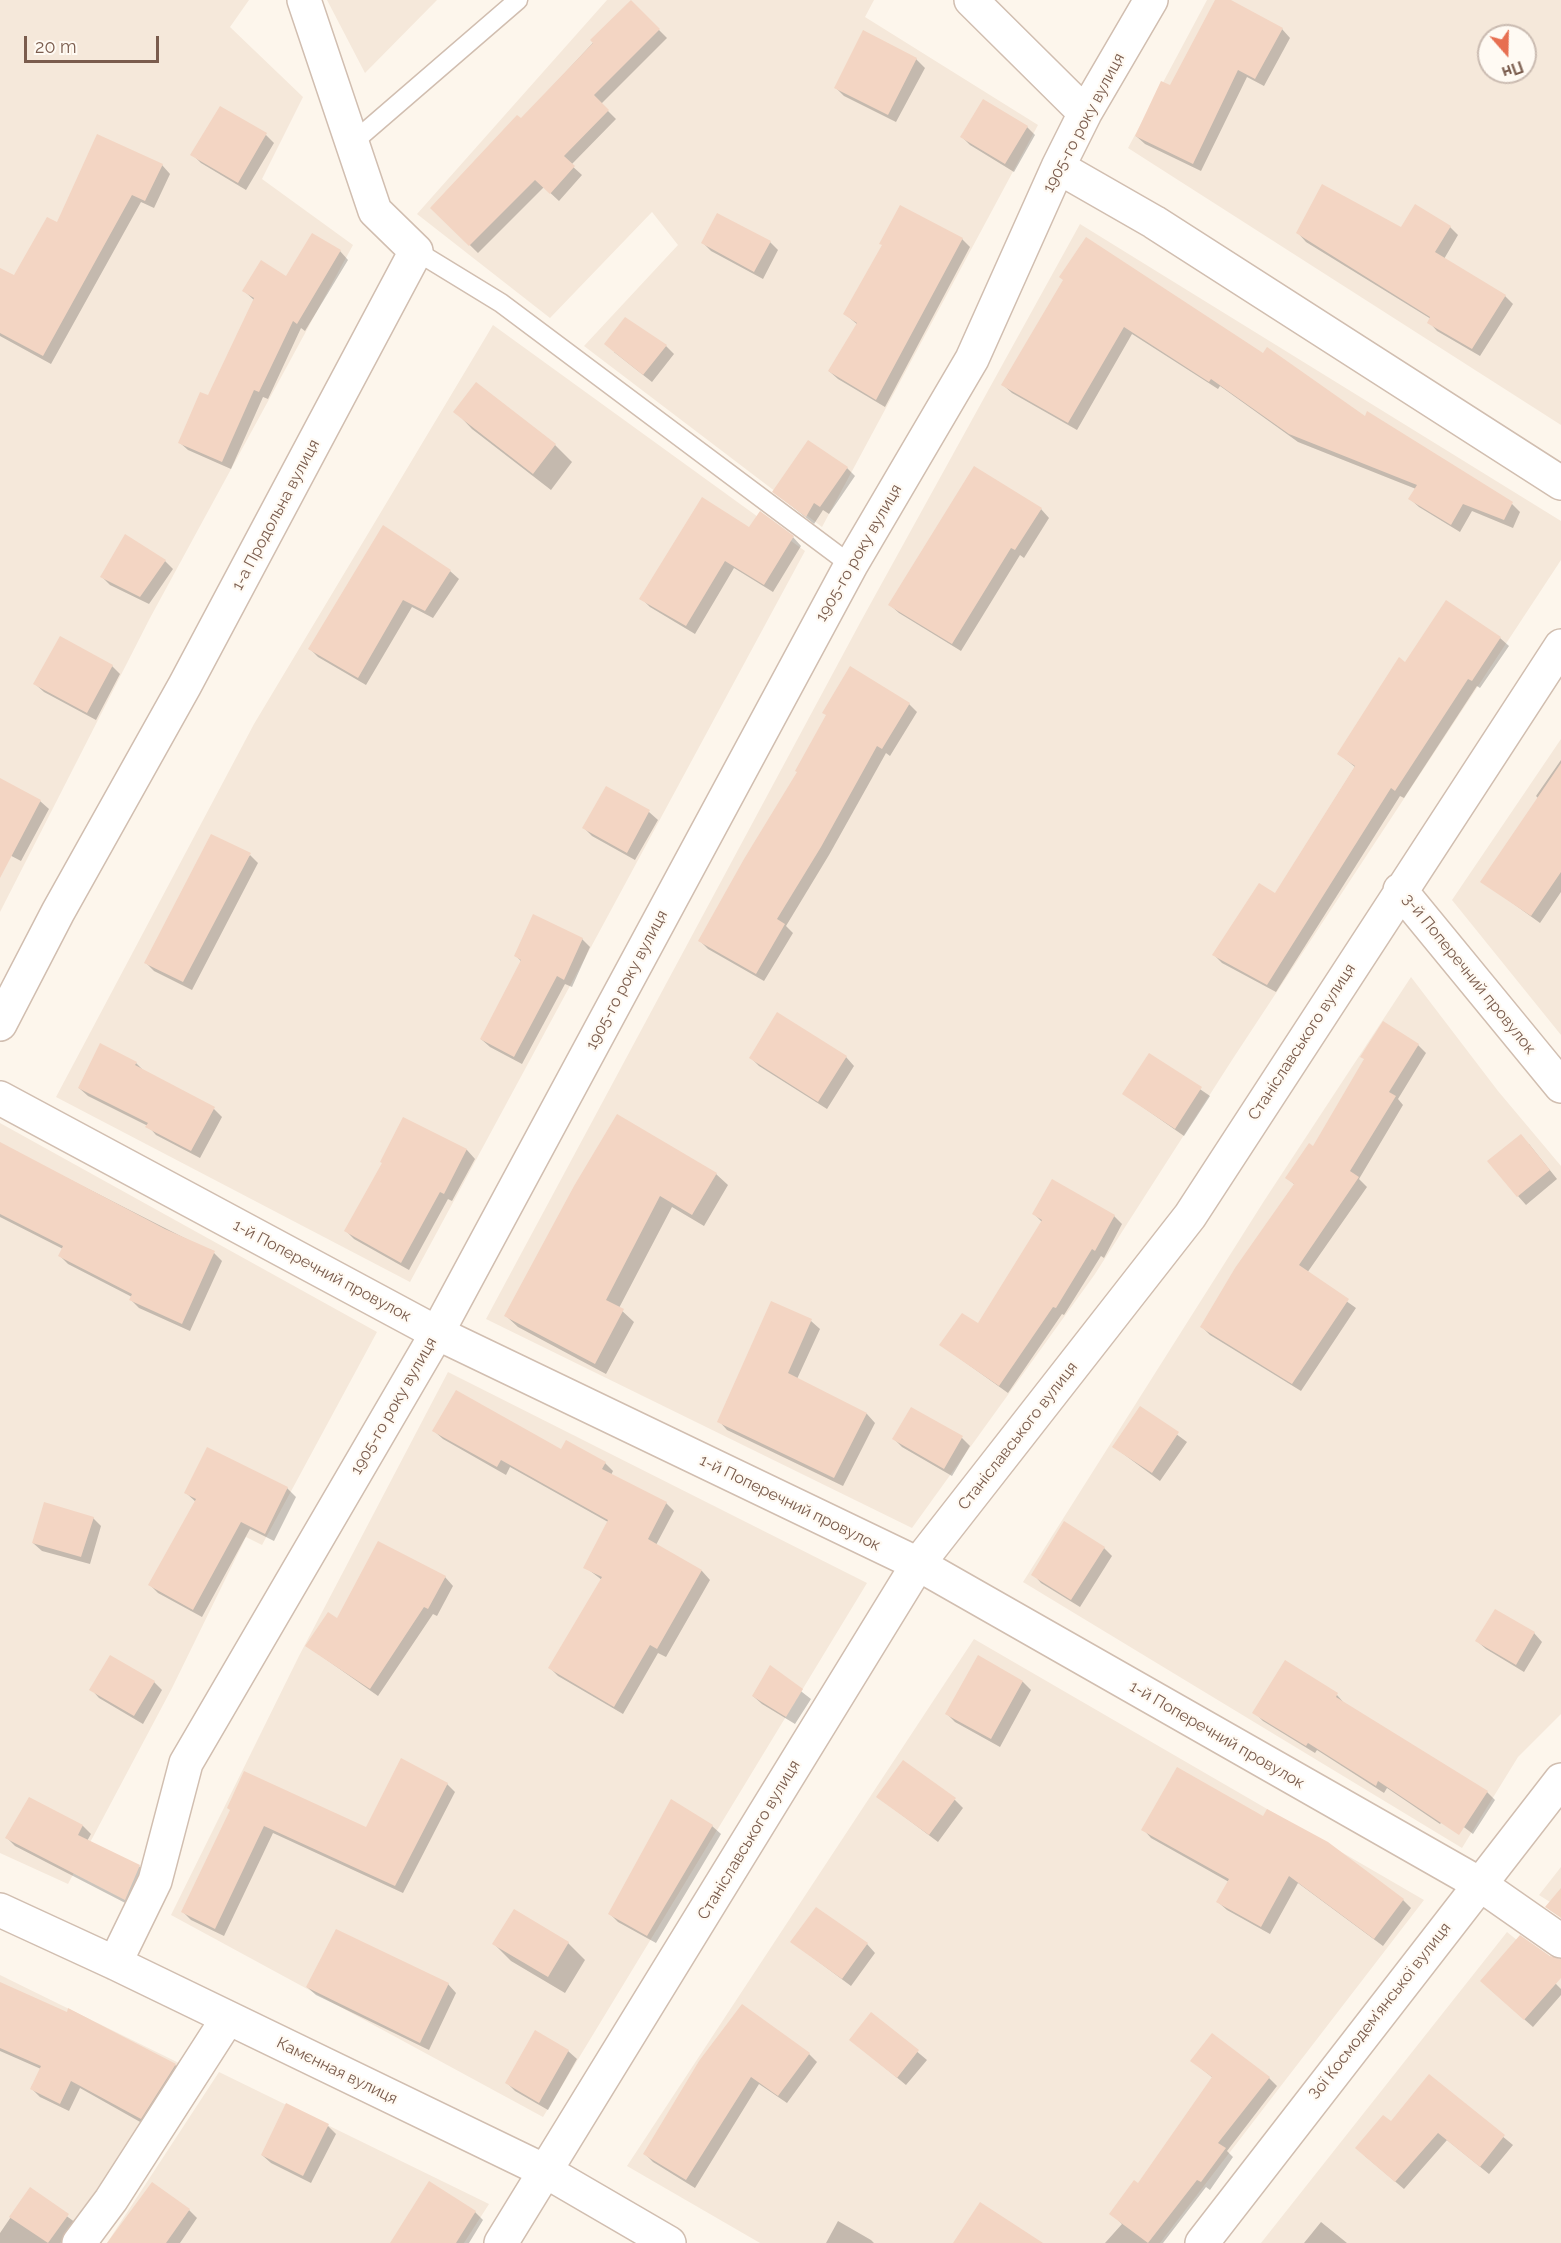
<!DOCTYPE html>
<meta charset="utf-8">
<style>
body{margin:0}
#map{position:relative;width:1561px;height:2243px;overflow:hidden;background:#fdf6ec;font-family:Raleway,sans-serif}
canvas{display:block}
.north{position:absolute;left:1477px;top:24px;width:60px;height:60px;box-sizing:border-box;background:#fffaf3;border:2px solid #cabbb1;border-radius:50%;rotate:160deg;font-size:16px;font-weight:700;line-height:24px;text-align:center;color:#7a5c4d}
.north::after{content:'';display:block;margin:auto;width:21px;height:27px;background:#e76f51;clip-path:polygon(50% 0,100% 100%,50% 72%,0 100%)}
.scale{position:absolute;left:24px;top:36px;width:135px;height:27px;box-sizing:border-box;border:3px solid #7a5c4d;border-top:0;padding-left:8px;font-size:18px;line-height:21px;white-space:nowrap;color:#7a5c4d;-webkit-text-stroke:4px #fffaf3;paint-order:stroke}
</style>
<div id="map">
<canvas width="1561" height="2243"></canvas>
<div class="north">Пн</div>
<div class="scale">20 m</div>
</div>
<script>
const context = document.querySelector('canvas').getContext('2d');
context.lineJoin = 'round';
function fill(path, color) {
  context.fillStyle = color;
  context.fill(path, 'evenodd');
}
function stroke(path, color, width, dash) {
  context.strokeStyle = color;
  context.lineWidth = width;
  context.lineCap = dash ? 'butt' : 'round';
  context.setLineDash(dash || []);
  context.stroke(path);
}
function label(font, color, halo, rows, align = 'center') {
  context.font = font + ' Raleway,sans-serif';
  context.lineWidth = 4.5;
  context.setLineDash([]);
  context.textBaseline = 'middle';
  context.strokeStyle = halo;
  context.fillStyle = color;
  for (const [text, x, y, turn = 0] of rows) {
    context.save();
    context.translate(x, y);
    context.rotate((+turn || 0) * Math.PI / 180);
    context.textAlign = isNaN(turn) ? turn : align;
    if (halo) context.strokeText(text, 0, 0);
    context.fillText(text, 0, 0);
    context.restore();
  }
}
fill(new Path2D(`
 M0 0H249L230 27 303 97 262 179 353 245 150 618 0 912Z
 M327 0H437L365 73Z
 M607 0H874L865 17 1038 125 822 527 584 346 678 245 652 212 550 318 417 214Z
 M1207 0H1561V425L1128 148ZM1489 36H1525V72H1489Z
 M1080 224 1561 521V560L1232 1060 1095 1274 912 1528 486 1319 861 621Z
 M493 325 805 551 410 1282 56 1097 254 724Z
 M1561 739V1035L1452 900Z
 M1411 977 1498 1091 1561 1166V1714L1518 1757 1462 1848 1023 1582 1264 1201Z
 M0 1123 377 1332 262 1545 246 1537 172 1688 68 1884 0 1853Z
 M448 1372 867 1583 543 2117 171 1915 299 1656Z
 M974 1639 1424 1900 1160 2243H760L627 2166Z
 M1561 1867V1909L1539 1895Z
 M1507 1932 1561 1976V2243H1261Z
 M0 1975 185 2066 60 2243H0Z
 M219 2072 489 2204 464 2243H107Z`), '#f5e8da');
fill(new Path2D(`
 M1217 0H1228L1282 29 1290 38 1264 86 1247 77 1201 171 1145 144 1136 136 1170 87Z
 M631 2 667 38 601 104 616 119 571 165 582 175 559 201 544 187 478 253 432 208 521 120Z
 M916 59 925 68 896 122 844 96 835 87Z
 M1027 127 1035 135 1014 172 970 145 962 137Z
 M266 135 274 143 246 190 201 163 192 154Z
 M162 165 170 174 154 208 141 202 51 364 0 336V269L14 277 58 224Z
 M1450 227 1458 235 1444 259 1505 296 1513 304 1480 356 1437 331 1429 322 1431 319 1306 242 1298 233Z
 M962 239 970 247 885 407 838 379 829 371 858 325 845 314Z
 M770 242 778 250 763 279 711 251 703 243Z
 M340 251 348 260 305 331 301 328 268 399 263 397 231 469 188 450 179 442 209 397 254 300 244 291 287 278Z
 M1064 280 1366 418 1512 504 1520 512 1513 528 1472 511 1460 532 1419 507 1410 499 1416 489 1298 442 1220 386 1218 389 1132 334 1077 430 1012 393 1003 385Z
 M666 346 674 354 652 382 614 352Z
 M455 411 555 445 572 462 551 490 472 429Z
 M847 468 855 476 829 514 823 510 814 524 774 492Z
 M1041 509 1049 518 1024 558 1020 555 961 651 899 613 890 605Z
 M749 529 793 537 801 546 773 592 734 568 695 634 650 607 641 598Z
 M165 561 173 569 149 604 110 585 102 577Z
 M450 571 459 579 433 618 412 607 366 685 318 657 310 649Z
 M1500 638 1509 646 1480 688 1477 686 1404 798 1400 796 1276 992 1222 963 1214 955 1275 895 1355 767 1339 754 1406 664Z
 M112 666 120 674 96 720 44 692 35 684Z
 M909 704 917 712 890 756 886 753 829 855 786 926 793 933 764 981 708 949 700 941 799 773Z
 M1561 760V892L1540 923 1482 881 1539 799 1536 796Z
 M0 780 40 801 49 809 21 861 0 850Z
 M606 788 649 812 658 820 635 860 592 836 584 828Z
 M250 855 258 863 192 990 154 971 146 963Z
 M582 939 590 947 572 987 565 984 522 1064 490 1047 481 1039 522 962 516 956Z
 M1418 1045 1426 1053 1398 1099 1403 1105 1359 1179 1367 1187 1307 1273 1356 1308 1301 1391 1210 1335 1202 1327 1295 1185 1287 1178Z
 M1150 1055 1210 1096 1184 1136 1124 1094Z
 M846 1057 854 1066 827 1109 759 1066 751 1058Z
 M136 1063 144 1071 214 1109 222 1117 200 1158 156 1135 148 1126 88 1096 79 1088Z
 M404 1119 467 1150 475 1159 452 1201 448 1199 409 1270 354 1239 346 1231 384 1164Z
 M0 1144 214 1253 222 1261 190 1331 139 1308 131 1300 132 1297 68 1264 60 1256 63 1249 0 1217Z
 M1529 1144 1557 1179 1526 1205 1518 1196Z
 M716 1174 728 1185 704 1226 672 1207 619 1308 634 1322 606 1374 518 1327 506 1316 576 1186Z
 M1034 1214 1114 1216 1122 1224 1104 1258 1101 1256 1064 1315 1062 1314 1008 1393 941 1345 978 1326 1042 1222Z
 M772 1303 811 1321 820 1329 797 1379 867 1414 875 1423 843 1486 727 1430 719 1421Z
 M1141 1408 1187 1442 1160 1481 1114 1447Z
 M434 1431 562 1451 605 1463 613 1471 611 1475 666 1503 674 1511 656 1545 702 1571 710 1580 666 1657 658 1653 623 1714 558 1676 550 1668 602 1580 585 1567 608 1522 510 1467 506 1475 443 1439Z
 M962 1438 970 1446 952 1476 902 1447 894 1439Z
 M287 1488 296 1497 274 1541 250 1529 202 1617 158 1593 150 1585 196 1502 186 1493Z
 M93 1518 101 1526 90 1564 42 1551 33 1543Z
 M1104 1548 1112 1556 1080 1607 1041 1583 1033 1574Z
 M445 1577 453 1586 437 1616 433 1614 378 1696 307 1646 338 1621Z
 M1534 1633 1542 1642 1524 1672 1486 1649 1477 1641Z
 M978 1657 1023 1682 1031 1690 1000 1747 955 1722 947 1714Z
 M1286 1662 1337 1695 1345 1704 1487 1792 1495 1800 1473 1834 1448 1815 1440 1824 1387 1788 1384 1793 1317 1750 1315 1753 1263 1721 1254 1712Z
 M771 1668 811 1699 795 1724 762 1704 753 1696Z
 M154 1682 162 1690 143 1724 99 1698 91 1689Z
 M447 1784 455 1792 403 1893 273 1833 224 1936 191 1920 183 1912 231 1811 367 1829Z
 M878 1797 955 1800 963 1808 938 1842Z
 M29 1799 83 1826 91 1834 87 1841 139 1866 147 1875 133 1907 15 1846 7 1838Z
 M712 1826 721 1834 656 1943 618 1922 610 1914Z
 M1143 1829 1403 1900 1411 1908 1383 1946 1298 1883 1270 1934 1227 1910 1218 1902 1229 1882 1151 1838Z
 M792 1942 867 1944 875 1953 851 1986Z
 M568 1943 585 1960 565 1993 511 1961 494 1944Z
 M0 1983 67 2014 69 2010 175 2065 184 2073 149 2127 80 2088 69 2111 40 2097 31 2088 41 2069 0 2051Z
 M448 1984 456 1993 429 2050 316 1995 307 1987Z
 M1556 1984 1561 1989V1995L1533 2027 1490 1989Z
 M872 2014 927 2060 906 2085 851 2040Z
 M568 2051 577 2059 548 2110 515 2091 507 2083Z
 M809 2054 817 2062 787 2103 759 2084 695 2188 653 2162 645 2154 701 2062Z
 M1192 2061 1269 2078 1277 2086 1227 2151 1233 2157 1210 2190 1206 2187 1163 2243H1105L1122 2224 1111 2213 1139 2185 1213 2078Z
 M1429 2076 1513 2145 1489 2174 1447 2140 1404 2189 1365 2156Z
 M328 2126 336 2134 311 2183 271 2163 262 2155Z
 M30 2189 76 2223 62 2243H0V2233Z
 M189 2210 197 2218 180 2243H133Z
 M475 2212 483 2220 469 2243H402Z
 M838 2221 871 2240 874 2243H826Z
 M1321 2222 1347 2243H1304Z`), '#0003');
fill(new Path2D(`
 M631 0 660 29 594 95 609 110 564 156 575 166 550 194 535 180 469 246 430 208 517 115 521 118 593 43 590 40Z
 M1215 0H1231L1283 28 1255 79 1238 70 1193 164 1135 136 1161 81 1170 85Z
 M863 30 917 58 888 115 834 88Z
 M983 99 1028 126 1005 164 960 137Z
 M220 106 267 133 238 183 190 155Z
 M97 134 163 164 145 201 132 195 43 356 0 333V268L14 275 47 217 57 222Z
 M1322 184 1401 227 1415 204 1451 226 1435 252 1506 295 1472 349 1427 323 1430 317 1296 233Z
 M900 205 963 238 876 400 828 371 857 323 843 314 882 245 879 244Z
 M717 213 771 241 754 272 701 243Z
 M312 233 341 250 297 324 293 321 259 392 254 390 222 462 178 443 200 392 208 395 254 298 242 291 261 260 286 276Z
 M1086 237 1263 353 1267 347 1365 416 1367 411 1513 502 1504 520 1463 504 1451 525 1408 499 1417 485 1289 434 1211 379 1209 382 1124 327 1068 423 1001 385 1063 280 1059 277Z
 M625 317 667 345 643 375 604 344Z
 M476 382 556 444 533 474 453 412Z
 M808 440 848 467 820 507 814 503 806 517 772 492Z
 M974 466 1042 508 1015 550 1011 548 952 644 888 605Z
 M702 497 749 527 760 511 794 536 764 585 725 561 686 626 639 599Z
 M383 525 451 570 425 611 403 600 358 678 308 649Z
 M125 534 166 560 140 597 100 577Z
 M1446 600 1501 637 1472 681 1468 679 1395 791 1391 788 1267 985 1212 955 1259 883 1275 893 1355 766 1337 754 1399 657 1405 662Z
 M60 636 113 665 87 713 33 684Z
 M850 666 910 703 882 749 877 746 821 847 777 919 785 924 756 974 698 941 744 859 797 772 795 771 826 715 822 713Z
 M1561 763V872L1531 916 1480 882Z
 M0 778 41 800 0 878Z
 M606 786 650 810 627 853 582 828Z
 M211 834 251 853 183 982 144 963Z
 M533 914 583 938 564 980 557 976 514 1057 480 1039 521 960 514 956Z
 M777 1012 847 1056 818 1102 749 1058Z
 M1383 1021 1419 1044 1389 1092 1396 1096 1350 1171 1359 1177 1299 1265 1349 1299 1292 1384 1200 1327 1235 1268 1294 1184 1285 1178 1309 1143 1313 1146 1364 1059 1360 1057Z
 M100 1043 137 1062 135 1065 215 1107 191 1151 145 1127 148 1123 78 1088Z
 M1149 1053 1202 1087 1175 1129 1122 1094Z
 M617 1114 717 1173 692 1215 660 1196 606 1300 624 1309 595 1364 504 1316 574 1186Z
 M403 1117 467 1149 444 1194 440 1192 401 1263 344 1231 382 1163 380 1162Z
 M1521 1134 1550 1170 1517 1197 1487 1161Z
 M0 1142 165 1229 215 1251 182 1324 129 1300 132 1294 58 1256 63 1246 0 1214Z
 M1052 1179 1115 1215 1095 1251 1092 1249 1056 1308 1053 1307 999 1386 939 1345 962 1313 978 1323 1042 1220 1032 1214Z
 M771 1301 812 1319 788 1373 867 1413 834 1478 717 1422Z
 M456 1390 561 1449 566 1440 606 1462 602 1469 667 1502 648 1539 702 1570 657 1649 650 1645 614 1707 548 1668 602 1577 583 1568 608 1520 501 1460 497 1467 432 1431Z
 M1140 1406 1179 1432 1152 1473 1112 1447Z
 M911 1407 963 1436 944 1469 892 1439Z
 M207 1447 288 1487 265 1534 241 1522 193 1610 148 1585 196 1499 184 1493Z
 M44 1502 94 1517 81 1557 32 1543Z
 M1064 1521 1105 1547 1071 1600 1031 1575Z
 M378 1541 446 1576 428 1609 424 1607 370 1689 305 1646 328 1612 337 1618Z
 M1495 1609 1535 1632 1516 1665 1475 1641Z
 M110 1655 155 1681 134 1716 89 1690Z
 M978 1655 1023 1681 991 1739 945 1714Z
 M1285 1660 1338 1693 1336 1697 1488 1791 1459 1835 1378 1781 1376 1786 1308 1743 1306 1746 1252 1713Z
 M770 1665 803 1689 786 1717 752 1696Z
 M401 1758 448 1783 395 1886 264 1826 215 1929 181 1912 230 1810 227 1808 244 1771 366 1827Z
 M903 1760 956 1798 929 1835 876 1797Z
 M1177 1767 1263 1816 1267 1809 1328 1842 1404 1899 1374 1939 1289 1876 1261 1927 1216 1902 1229 1879 1141 1830Z
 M29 1797 83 1825 78 1835 140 1865 125 1900 5 1838Z
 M671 1799 713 1825 647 1936 608 1914Z
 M1561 1888V1918L1545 1907Z
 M816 1907 868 1943 842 1979 790 1942Z
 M514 1909 569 1942 548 1977 492 1944Z
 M336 1929 449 1983 420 2043 306 1987Z
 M1520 1935 1550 1956 1561 1959V1978L1524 2020 1480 1981Z
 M0 1982 67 2012 68 2008 176 2064 141 2119 71 2081 60 2104 30 2089 41 2066 0 2048Z
 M742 2004 810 2053 778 2096 751 2077 686 2180 643 2154 699 2061Z
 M871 2012 919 2050 897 2078 849 2040Z
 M535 2030 569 2050 539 2103 505 2083Z
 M1212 2033 1270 2077 1218 2143 1226 2148 1201 2182 1197 2180 1148 2243 1109 2214 1134 2180 1138 2183 1212 2077 1190 2061Z
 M1429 2074 1505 2135 1480 2167 1438 2133 1395 2182 1355 2148 1383 2115 1391 2121Z
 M286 2103 329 2124 303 2176 261 2155Z
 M429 2181 476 2211 456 2243H390Z
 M152 2182 190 2209 166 2243H107Z
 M30 2187 69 2214 48 2243 9 2217Z
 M980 2202 1043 2243H953Z`), '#f3d5c3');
const lane = new Path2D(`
 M350 145 518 0
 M416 251 501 303 851 565`);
const street = new Path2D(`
 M971 0 1085 113
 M1058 167 1154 222 1561 483
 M1400 890 1561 1086
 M0 1024 58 912 185 685 416 251 375 211 304 0
 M0 1098 437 1333 918 1564 1478 1883 1561 1941
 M0 1910 115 1963 547 2172 669 2243
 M115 1963 155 1881 186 1763 437 1333 851 565 972 359 1058 167 1085 113 1151 0
 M79 2243 111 2200 228 2018
 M501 2243 918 1564 1190 1216 1561 646
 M1202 2243 1561 1780`);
stroke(lane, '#d1beb0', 21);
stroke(street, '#d1beb0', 36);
stroke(lane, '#fff', 18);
stroke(street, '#fff', 33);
label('16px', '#7a5c4d', '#fffaf3', [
 ["1905-го року вулиця",1084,123,-62],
 ["1-а Продольна вулиця",276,515,-62],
 ["1905-го року вулиця",859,553,-60],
 ["3-й Поперечний провулок",1469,974,51],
 ["1905-го року вулиця",627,980,-62],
 ["Станіславського вулиця",1302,1042,-57],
 ["1-й Поперечний провулок",322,1271,28],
 ["1905-го року вулиця",394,1406,-60],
 ["Станіславського вулиця",1018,1436,-52],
 ["1-й Поперечний провулок",790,1503,26],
 ["1-й Поперечний провулок",1217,1735,30],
 ["Станіславського вулиця",749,1840,-59],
 ["Зої Космодем’янської вулиця",1380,2011,-52],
 ["Камєнная вулиця",337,2071,26]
]);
</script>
